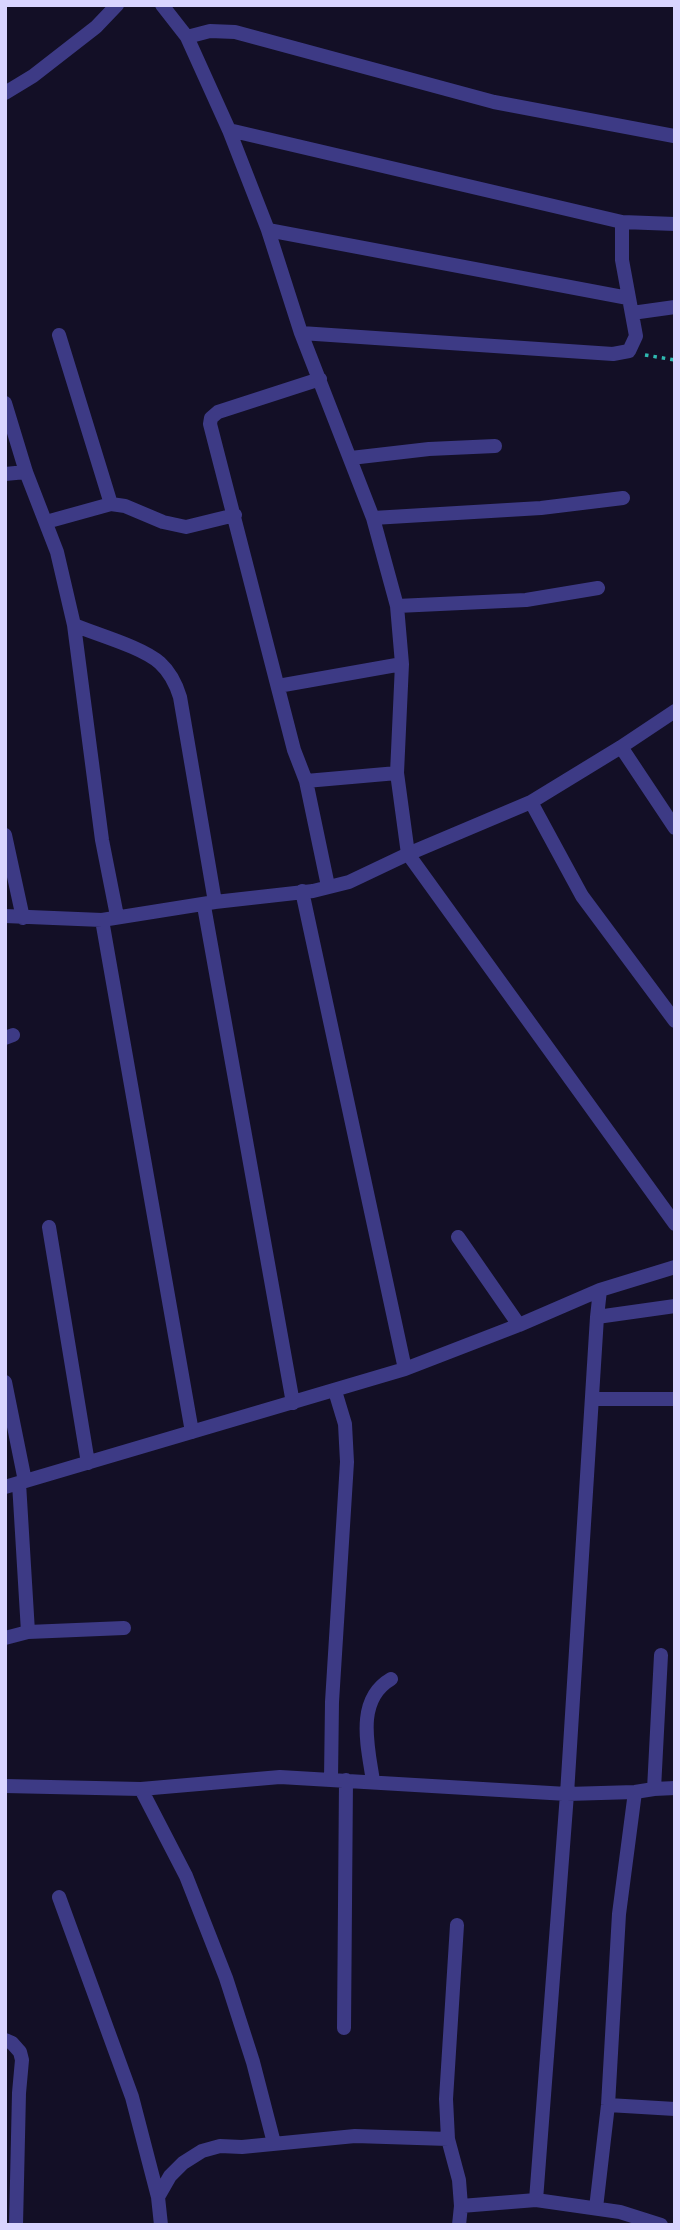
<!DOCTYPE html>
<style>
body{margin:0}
#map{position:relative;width:680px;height:2230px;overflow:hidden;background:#130f26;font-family:Helvetica,sans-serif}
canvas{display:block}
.frame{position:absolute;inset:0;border:7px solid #d9d4ff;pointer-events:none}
</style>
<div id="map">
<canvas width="680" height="2230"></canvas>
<div class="frame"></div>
</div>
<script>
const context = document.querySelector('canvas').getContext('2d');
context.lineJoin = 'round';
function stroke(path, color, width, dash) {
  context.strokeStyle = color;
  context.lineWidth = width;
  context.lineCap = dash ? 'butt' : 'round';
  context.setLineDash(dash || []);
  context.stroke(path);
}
stroke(new Path2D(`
 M645 355 675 360`), '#2fb8b0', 3.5, [3.5, 5]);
stroke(new Path2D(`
 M162 5 187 37 229 130 268 230 301 333 373 518 397 606 402 664 397 773 408 854 675 1224
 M187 37 210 31 235 32 494 102 674 136
 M5 93 33 76 96 27 117 5
 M229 130 622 222 675 224
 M268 230 628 298
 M632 313 675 307
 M301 333 613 354 629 351 636 336 622 260V222
 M59 335 111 504
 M320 379 218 412 211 418 210 424 294 750 306 781 328 886
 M5 403 26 472 57 552 74 625 102 840 117 916
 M351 458 429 449 495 446
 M5 474 26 472
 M373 518 541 508 623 498
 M46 522 111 504 125 506 163 522 186 527 235 515
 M397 606 526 600 598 588
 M74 625C98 635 142 647 160 663 171 673 176 684 180 697L215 902
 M278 686 402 664
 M621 747 675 828
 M306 781 397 773
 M531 802 582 896 675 1021
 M5 835 23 918
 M302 891 405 1369
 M204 906 293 1403
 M5 916 102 920 215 902 313 891 349 882 408 854 531 802 621 747 675 711
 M102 920 192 1432
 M5 1038 13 1035
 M49 1227 88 1463
 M458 1237 519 1325
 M597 1317 675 1306
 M5 1382 25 1481
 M593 1399H675
 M19 1483 28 1632
 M5 1487 405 1369 519 1325 600 1290 675 1267
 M5 1638 28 1632 124 1628
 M331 1779 332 1702 347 1462 345 1424 335 1391
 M373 1781C368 1747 355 1700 391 1679
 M5 1786 141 1789 280 1777 567 1794 635 1792 654 1789 675 1788
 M141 1789 186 1876 226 1978 253 2062 274 2143
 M654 1789 661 1655
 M59 1897 132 2097 158 2197 161 2225
 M457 1925 446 2099 448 2139 459 2180 461 2206 459 2225
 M344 2028 346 1780
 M5 2040 12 2043 20 2052 22 2060 19 2093 16 2225
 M608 2105 675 2109
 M158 2197 170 2176 183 2163 202 2151 220 2146 242 2147 355 2136 448 2139
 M536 2200 567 1794 597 1317 600 1290
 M461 2206 536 2200 620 2212 661 2225
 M596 2208 608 2105 619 1914 635 1792`), '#3d3a85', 14);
</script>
